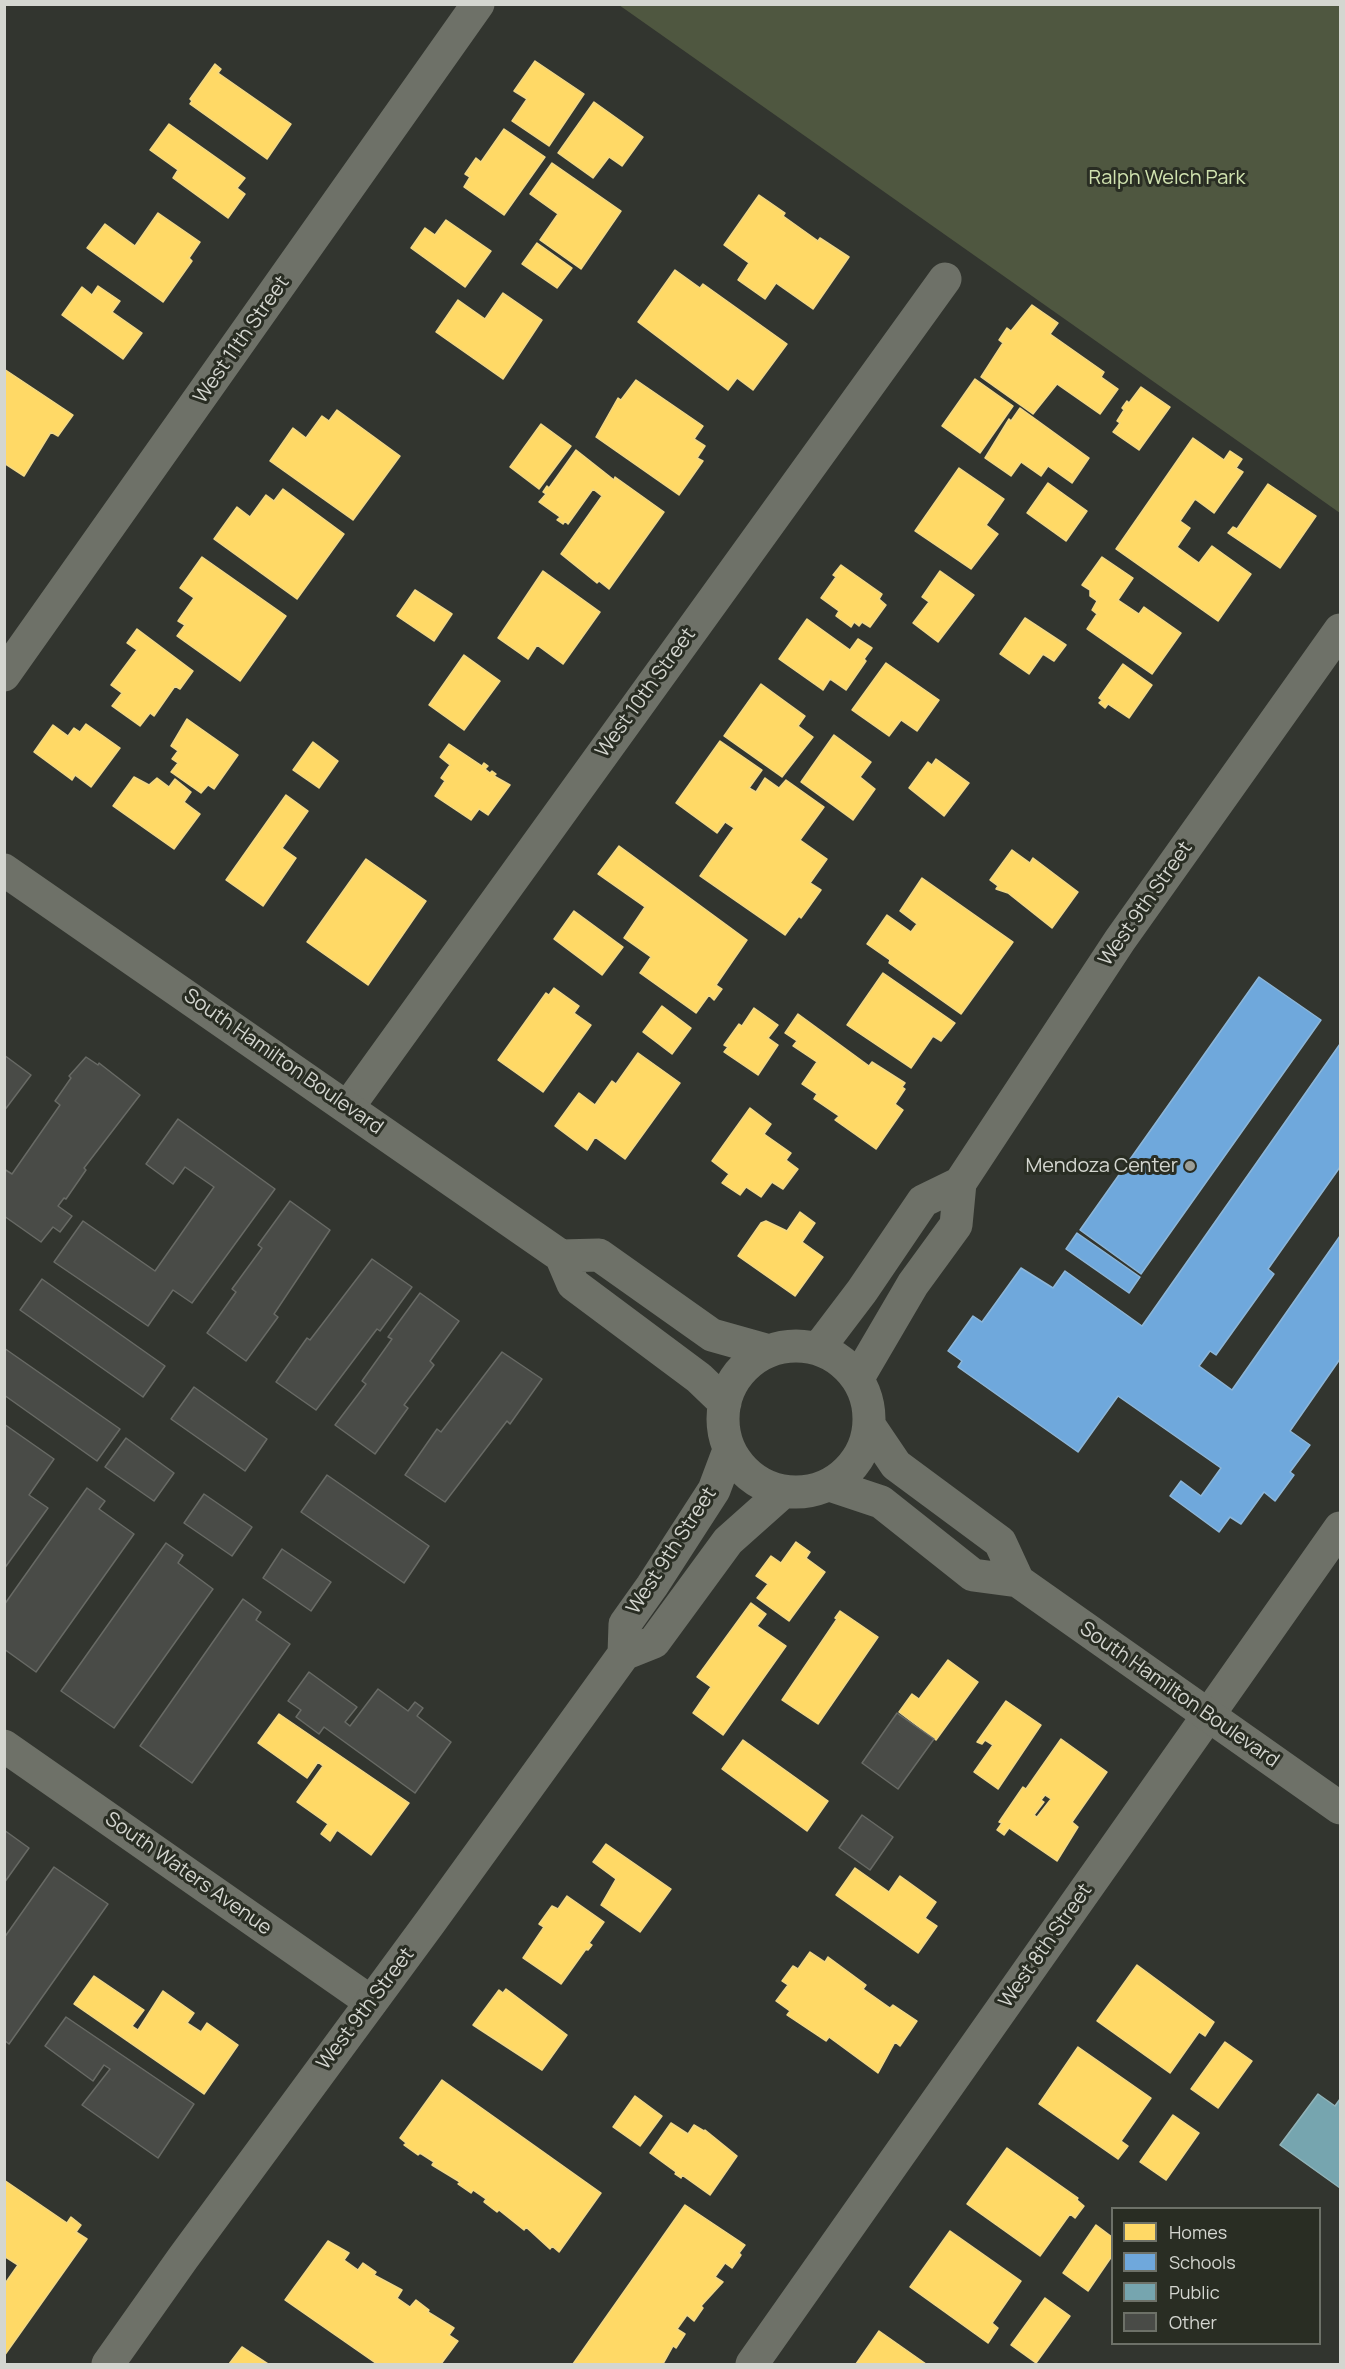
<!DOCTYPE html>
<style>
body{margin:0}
#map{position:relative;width:1345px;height:2369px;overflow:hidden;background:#32352f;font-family:Manrope,sans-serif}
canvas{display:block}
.frame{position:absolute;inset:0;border:6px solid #d4d6d0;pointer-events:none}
.legend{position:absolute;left:1111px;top:2207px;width:210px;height:138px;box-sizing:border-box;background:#292d23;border:2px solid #6d7168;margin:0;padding:8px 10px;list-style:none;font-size:18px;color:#d4d6d0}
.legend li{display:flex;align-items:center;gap:12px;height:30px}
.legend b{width:30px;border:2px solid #6d7168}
</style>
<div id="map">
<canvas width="1345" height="2369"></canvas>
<div class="frame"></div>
<ul class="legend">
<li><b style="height:16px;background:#ffd966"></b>Homes</li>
<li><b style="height:16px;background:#6fa8dc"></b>Schools</li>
<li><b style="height:16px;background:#76a5af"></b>Public</li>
<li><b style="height:16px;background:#494b47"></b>Other</li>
</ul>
</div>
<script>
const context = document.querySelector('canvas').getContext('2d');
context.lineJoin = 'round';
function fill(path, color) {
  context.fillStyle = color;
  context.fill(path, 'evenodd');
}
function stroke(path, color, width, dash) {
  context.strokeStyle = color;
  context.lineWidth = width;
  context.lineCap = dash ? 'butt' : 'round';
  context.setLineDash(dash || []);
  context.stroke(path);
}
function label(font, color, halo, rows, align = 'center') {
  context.font = font + ' Manrope,sans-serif';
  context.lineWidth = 6;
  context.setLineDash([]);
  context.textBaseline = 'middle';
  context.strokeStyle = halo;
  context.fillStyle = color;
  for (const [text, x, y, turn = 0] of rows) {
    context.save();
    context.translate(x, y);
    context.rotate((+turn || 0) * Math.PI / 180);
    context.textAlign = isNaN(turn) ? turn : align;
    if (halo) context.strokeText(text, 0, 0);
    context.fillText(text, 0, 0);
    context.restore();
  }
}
fill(new Path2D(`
 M619 5H1340V513Z`), '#4f5740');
const homes = new Path2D(`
 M535 61 584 94 549 146 512 121 527 99 514 91Z
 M215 64 221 69 218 73 291 124 267 159 190 104 192 101 190 99Z
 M594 102 643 137 622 166 609 157 593 178 558 153Z
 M169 124 245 178 237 188 245 194 228 218 173 178 178 170 150 150Z
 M504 129 545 157 504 215 464 187 470 177 465 174 476 158 481 162Z
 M552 163 621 211 581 269 540 240 558 214 530 194Z
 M759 195 785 213 783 216 818 241 820 238 849 257 813 309 776 283 765 299 738 280 749 263 724 245Z
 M158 213 200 242 189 258 192 261 163 302 87 248 105 224 135 246Z
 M446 220 491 251 465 287 411 248 425 228 435 235Z
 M537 243 572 268 557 288 522 264Z
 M675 270 700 288 703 284 787 344 753 390 737 378 728 390 638 322Z
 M98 286 120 301 112 312 142 333 123 359 62 315 82 287 92 295Z
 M503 293 542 320 503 379 436 332 458 300 485 319Z
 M1032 305 1058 323 1050 334 1104 372 1101 377 1118 389 1100 414 1057 384 1033 414 981 377 1003 343 999 340 1007 328 1011 331Z
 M4 369 73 415 58 436 51 432 24 476 4 463Z
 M975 379 1013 406 980 453 942 426Z
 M636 380 703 426 694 439 705 446 697 458 703 461 679 495 596 437 618 398 621 400Z
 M1141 387 1170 407 1139 450 1113 432 1120 423 1117 421 1124 410 1122 408 1127 401 1129 403Z
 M1020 408 1089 458 1072 483 1048 466 1041 476 1021 462 1011 476 985 458 1009 419 1011 421Z
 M337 410 400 456 353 520 270 461 293 428 306 438 322 416 329 421Z
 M541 424 571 446 539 489 510 467Z
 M1193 438 1224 460 1230 451 1242 459 1236 468 1243 472 1214 513 1195 499 1180 521 1190 528 1177 547 1199 563 1212 546 1251 574 1218 621 1116 549Z
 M576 450 614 480 615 477 664 512 609 589 599 581 597 583 561 554 602 496 593 489 568 524 565 521 563 524 557 520 560 517 539 502 546 494 543 492 547 486 549 488Z
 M959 468 1004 499 986 525 998 534 971 569 915 531Z
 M1048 483 1087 511 1066 541 1027 513Z
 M1268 484 1316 516 1280 568 1228 533 1233 527 1237 529Z
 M283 489 344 534 297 599 214 539 237 507 250 517 266 495 274 501Z
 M202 557 286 616 240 681 177 636 185 625 178 621 194 598 180 588Z
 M1102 557 1133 578 1118 600 1139 614 1144 607 1181 633 1152 674 1087 629 1097 614 1092 610 1097 601 1090 596V590L1082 585Z
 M841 565 882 594 879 599 886 605 870 627 862 622 859 626 854 622 851 627 836 616 839 611 821 598 836 577 833 575Z
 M543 571 600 612 563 664 537 645 528 659 498 638Z
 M940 571 974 595 938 642 913 623 929 602 922 597Z
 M415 590 452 614 434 641 397 616Z
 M1025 618 1066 645 1054 661 1043 654 1029 674 1000 654Z
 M807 619 850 650 858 639 872 648 864 659 866 661 846 690 830 679 823 690 779 659Z
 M137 629 193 671 180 689 175 686 154 716 150 713 140 726 112 706 122 693 111 685 137 650 127 643Z
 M464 655 500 681 464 730 429 705Z
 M886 663 939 700 917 731 901 720 889 736 852 710Z
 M1123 664 1152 685 1129 718 1108 704 1105 708 1099 703 1102 700 1099 698Z
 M761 684 805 716 798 726 813 737 782 777 724 736Z
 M187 719 238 755 214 789 208 785 201 793 171 772 178 763 172 759 178 751 171 746Z
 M86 724 120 748 91 787 75 775 72 780 34 752 53 725 68 736 74 728 80 732Z
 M834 735 871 762 860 777 875 789 853 820 801 782Z
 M720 741 762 770 749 788 756 792 765 778 779 788 786 780 824 807 800 840 827 859 810 883 821 890 801 918 799 916 785 935 700 876 734 828 725 822 717 833 676 803Z
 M313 742 338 761 319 788 293 770Z
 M449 744 482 766 484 763 488 766 485 769 490 773 492 771 496 774 494 776 510 785 488 815 479 809 471 820 435 796 445 781 441 778 450 765 440 757Z
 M936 759 969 783 944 816 909 788 928 762 932 765Z
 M134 777 149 785 157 778 169 787 175 779 191 792 184 802 200 814 174 849 113 806Z
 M286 795 308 811 282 848 296 858 263 906 226 880Z
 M619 846 747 940 716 985 722 989 714 1000 709 995 696 1013 640 973 651 957 624 938 645 907 598 874Z
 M1012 850 1030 863 1033 858 1078 892 1052 928 1008 893 996 889 998 886 990 880Z
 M366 859 426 901 368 985 307 942Z
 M922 878 1013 942 961 1014 889 963 890 960 867 944 887 915 911 932 917 924 900 911Z
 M574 911 623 947 602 975 554 939Z
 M883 973 955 1023 941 1041 933 1036 911 1068 847 1025Z
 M554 988 579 1006 574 1013 591 1025 543 1092 498 1060 546 993 549 995Z
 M662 1006 691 1028 672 1054 643 1032Z
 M754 1008 778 1025 768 1038 778 1045 758 1075 724 1052 728 1047 724 1045 739 1024 742 1026Z
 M798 1014 869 1066 872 1062 905 1083 902 1087 905 1089 895 1104 903 1110 876 1149 835 1120 839 1116 814 1099 817 1094 802 1084 817 1062 793 1046 797 1041 785 1033Z
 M638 1053 680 1083 625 1159 595 1137 587 1150 555 1126 579 1093 595 1105 612 1081 616 1084Z
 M750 1108 771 1124 764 1134 791 1153 786 1160 798 1169 783 1189 772 1182 761 1197 746 1187 740 1195 722 1183 729 1174 712 1161Z
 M800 1212 815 1223 802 1242 823 1257 795 1296 738 1256 761 1223 766 1221 787 1231Z
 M796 1542 810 1552 806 1558 825 1572 789 1621 757 1598 768 1584 756 1576 771 1556 781 1563Z
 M751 1603 766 1614 757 1626 786 1646 723 1735 693 1713 711 1687 697 1677Z
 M840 1611 878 1637 818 1724 782 1700 837 1619 835 1618Z
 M948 1660 978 1682 936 1740 899 1712 912 1694 919 1699Z
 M1006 1701 1041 1725 998 1789 974 1772 993 1745 985 1740 982 1744 977 1742Z
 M279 1714 409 1803 371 1855 337 1830 330 1841 321 1834 328 1824 297 1802 323 1766 318 1762 307 1778 258 1743Z
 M1061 1739 1107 1772 1072 1822 1078 1827 1057 1861 1009 1828 1004 1835 997 1830 1002 1823 999 1822 1023 1787 1026 1789ZM1045 1795 1051 1799 1037 1817 1034 1815 1044 1802 1041 1800Z
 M743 1740 828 1801 807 1831 722 1769Z
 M606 1844 671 1889 640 1932 601 1905 616 1879 593 1862Z
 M855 1868 889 1892 900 1876 936 1902 925 1918 937 1926 918 1953 836 1895Z
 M567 1896 604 1922 589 1943 592 1945 588 1950 586 1949 561 1984 523 1958 544 1927 539 1924 552 1906 558 1909Z
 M810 1952 825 1962 828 1957 866 1985 863 1989 890 2008 893 2005 917 2021 900 2046 895 2042 878 2073 829 2037 826 2041 787 2015 790 2011 776 2001 788 1985 782 1981 793 1966 798 1969Z
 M1137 1965 1214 2022 1205 2036 1199 2032 1170 2073 1097 2021Z
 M94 1976 144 2010 132 2026 138 2030 163 1991 194 2013 187 2023 201 2032 207 2023 238 2045 204 2094 74 2004Z
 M506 1989 567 2035 542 2070 473 2025 499 1990 503 1993Z
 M1225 2042 1252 2061 1218 2108 1191 2089Z
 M1078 2047 1151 2098 1121 2141 1128 2146 1118 2159 1039 2104Z
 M442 2080 601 2193 559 2252 552 2246 550 2249 526 2227 524 2230 499 2210 497 2212 484 2202 486 2199 473 2190 471 2193 458 2184 460 2182 432 2165 434 2162 420 2153 418 2155 404 2145 406 2143 400 2138Z
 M635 2096 662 2116 640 2146 613 2127Z
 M1173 2115 1199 2133 1166 2180 1140 2162Z
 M671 2123 688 2134 694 2125 704 2131 705 2130 737 2156 710 2195 682 2175 681 2178 675 2174 676 2172 650 2153Z
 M1007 2148 1078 2198 1077 2200 1084 2206 1075 2218 1070 2214 1040 2256 967 2204Z
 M4 2180 67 2223 71 2217 81 2225 76 2232 87 2239 4 2356V2285L18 2265 4 2256Z
 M685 2205 745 2245 739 2253 741 2255 732 2268 725 2263 715 2277 723 2282 701 2306 703 2308 694 2321 687 2315 677 2329 685 2334 676 2348 673 2346 663 2364H573Z
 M1096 2225 1112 2237V2256L1088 2291 1063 2273Z
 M950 2231 1021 2281 992 2323 998 2328 988 2343 910 2287Z
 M328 2241 349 2253 344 2260 358 2270 363 2263 376 2272 374 2275 402 2290 397 2298 410 2307 416 2300 429 2310 428 2312 454 2328 449 2335 458 2341 441 2364H377L285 2300Z
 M1045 2298 1070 2316 1036 2363 1011 2345Z
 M879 2331 926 2364H856Z
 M242 2347 268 2364H229Z`);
fill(homes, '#ffd966');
stroke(homes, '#f2d886', 1.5);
const schools = new Path2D(`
 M1259 977 1321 1020 1141 1274 1080 1230Z
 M1340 1044V1167L1268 1269 1274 1274 1216 1355 1210 1351 1199 1366 1232 1390 1340 1236V1359L1290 1431 1310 1445 1290 1472 1294 1475 1275 1501 1264 1492 1241 1524 1230 1517 1219 1532 1170 1496 1181 1481 1201 1496 1221 1468 1118 1396 1078 1452 958 1367 962 1361 948 1351 973 1316 982 1322 1021 1268 1053 1288 1065 1271 1142 1326Z
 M1077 1233 1140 1277 1129 1293 1066 1249Z`);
fill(schools, '#6fa8dc');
stroke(schools, '#8db6d8', 1.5);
const public = new Path2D(`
 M1318 2094 1335 2106 1340 2099V2188L1280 2145Z`);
fill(public, '#76a5af');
stroke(public, '#92b4b9', 1.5);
const building = new Path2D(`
 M4 1055 31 1075 4 1111Z
 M86 1057 98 1065 99 1063 140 1095 84 1168 86 1170 66 1199 64 1198 58 1206 72 1216 60 1232 53 1227 41 1242 4 1216V1169L12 1174 60 1105 55 1101 71 1078 69 1076Z
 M178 1119 275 1189 192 1303 173 1290 148 1326 54 1262 83 1221 155 1271 214 1187 185 1167 173 1184 146 1164Z
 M290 1201 330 1230 274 1314 278 1317 246 1361 207 1333 236 1292 232 1289 262 1248 258 1245Z
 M372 1259 412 1287 380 1331 377 1329 316 1410 276 1382 307 1338 310 1340Z
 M42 1279 165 1366 143 1397 20 1310Z
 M420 1293 459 1321 430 1361 434 1365 404 1405 408 1408 375 1454 335 1425 366 1384 362 1381 392 1339 388 1337Z
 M4 1348 120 1429 97 1461 4 1395Z
 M502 1352 542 1379 510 1424 507 1421 445 1502 405 1475 437 1429 441 1432Z
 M194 1387 267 1439 245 1471 171 1419Z
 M4 1424 54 1459 29 1495 48 1508 4 1569Z
 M126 1438 174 1473 154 1501 105 1467Z
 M327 1475 429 1546 404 1583 301 1512Z
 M87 1488 105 1501 99 1509 134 1534 36 1672 4 1649V1605Z
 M204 1494 252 1527 232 1556 184 1523Z
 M166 1543 183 1555 178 1563 213 1589 114 1728 61 1691Z
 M282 1549 331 1582 311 1611 263 1578Z
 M243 1599 261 1612 256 1620 290 1644 192 1783 140 1746Z
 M309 1672 357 1707 345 1722 350 1726 378 1689 408 1711 415 1702 423 1708 417 1716 451 1742 415 1793 324 1727 319 1734 296 1717 301 1710 288 1701Z
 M897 1713 934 1739 898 1789 862 1763Z
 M862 1815 893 1837 870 1870 839 1848Z
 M4 1830 29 1848 4 1883Z
 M54 1867 108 1904 9 2044 4 2040V1938Z
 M66 2017 194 2104 158 2158 82 2105 110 2069 104 2065 93 2081 45 2046Z`);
fill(building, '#494b47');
stroke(building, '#686a65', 1.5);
stroke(new Path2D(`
 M4 675 478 4
 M348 1107 945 279
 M4 1746 371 2002
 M752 2364 1340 1528`), '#6e7168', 33);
stroke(new Path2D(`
 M4 870 561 1256 573 1284 699 1378 725 1403
 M561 1256 599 1255 712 1335 769 1351
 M723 1419a73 73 0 1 1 146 0a73 73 0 1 1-146 0Z
 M818 1349 862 1291 923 1201 960 1183
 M858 1378 913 1284 956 1225 960 1183 1120 940 1340 630
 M869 1425 896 1465 1000 1542 1018 1581
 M830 1485 881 1502 973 1575 1018 1581 1340 1808
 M624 1654 625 1624 652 1586 714 1490 729 1450
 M108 2364 183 2258 431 1921 624 1654 654 1642 728 1541 783 1492`), '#6e7168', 33);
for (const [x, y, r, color] of [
 [1190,1166,6,"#9b9e98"]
]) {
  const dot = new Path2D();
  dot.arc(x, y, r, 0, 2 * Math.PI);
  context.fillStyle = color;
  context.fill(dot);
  stroke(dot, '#292d23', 2);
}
label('20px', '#d1e3b0', '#292d23', [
 ["Ralph Welch Park",1167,178]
]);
label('20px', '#d4d6d0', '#292d23', [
 ["West 11th Street",242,340,-55],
 ["West 10th Street",646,693,-54],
 ["West 9th Street",1146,904,-55],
 ["South Hamilton Boulevard",283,1062,35],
 ["West 9th Street",672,1551,-57],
 ["South Hamilton Boulevard",1179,1695,35],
 ["South Waters Avenue",188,1874,35],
 ["West 8th Street",1046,1946,-55],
 ["West 9th Street",366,2009,-53]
]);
label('20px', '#d4d6d0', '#292d23', [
 ["Mendoza Center",1178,1166]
], 'right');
</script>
